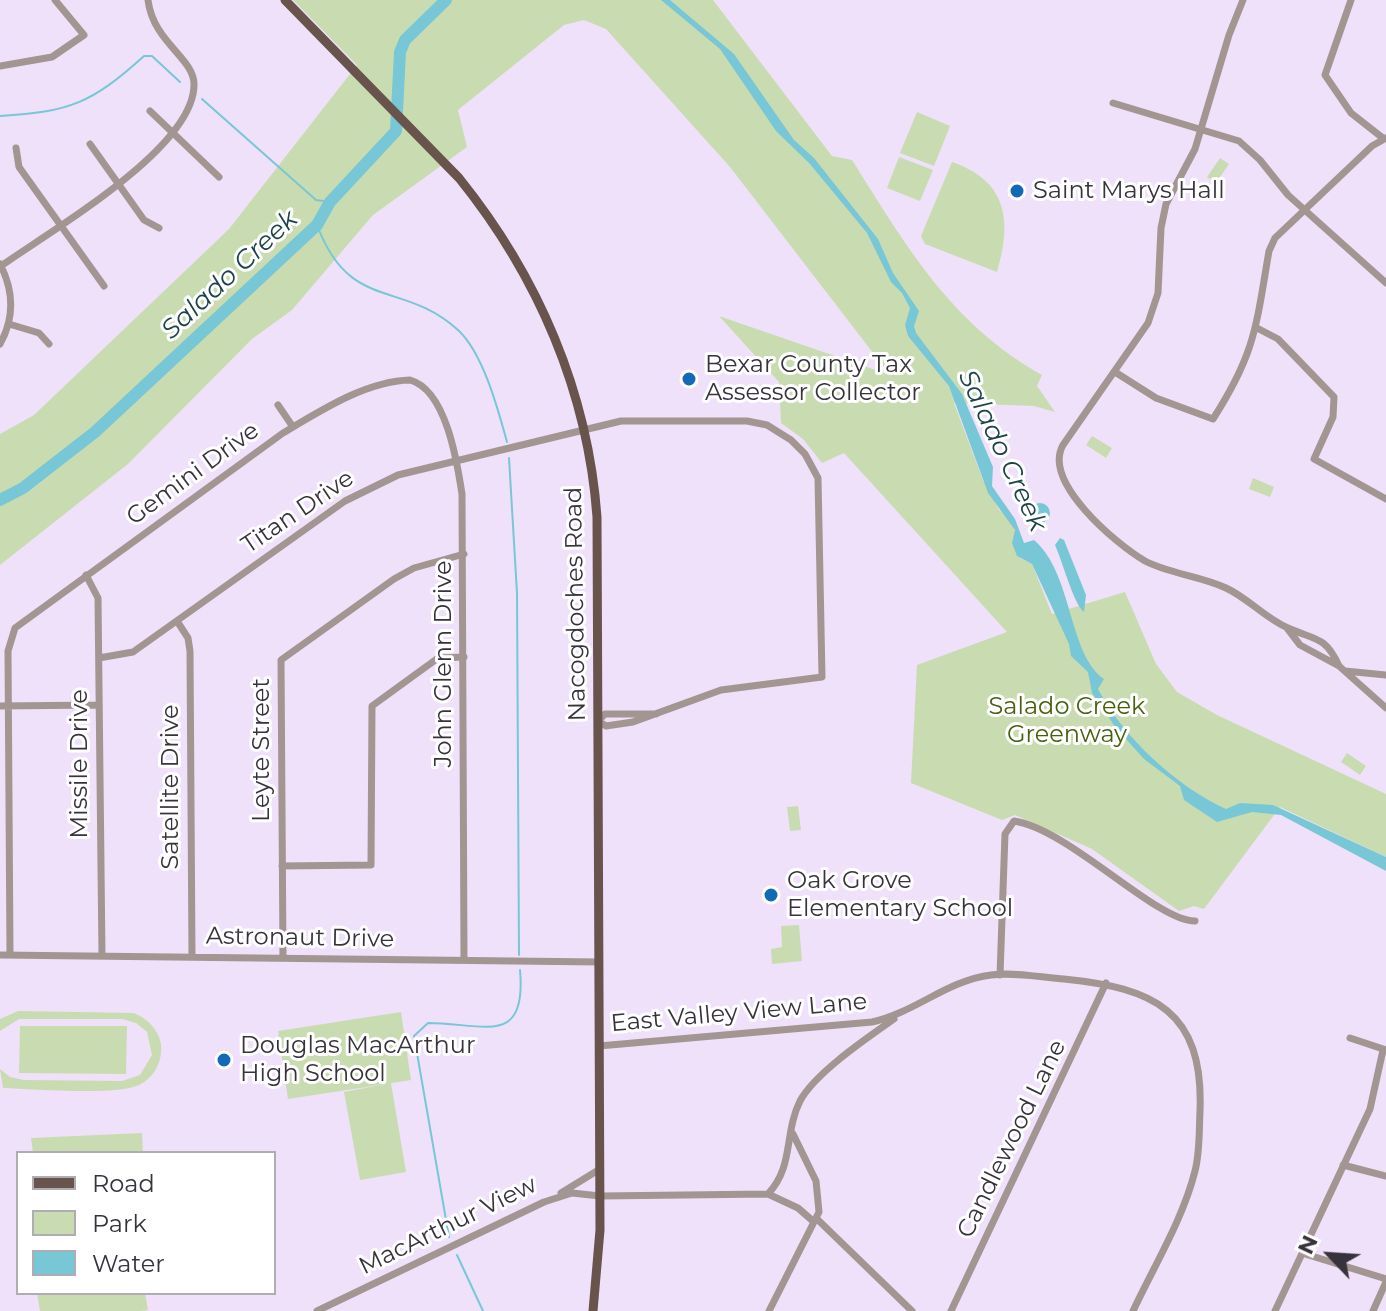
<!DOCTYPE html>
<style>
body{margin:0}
#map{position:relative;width:1386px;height:1311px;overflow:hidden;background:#efe1fa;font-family:Montserrat,sans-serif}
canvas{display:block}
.legend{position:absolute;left:16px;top:1151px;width:260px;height:144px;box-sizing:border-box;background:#fff;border:2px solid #afadb1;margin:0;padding:10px 14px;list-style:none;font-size:24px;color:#37323c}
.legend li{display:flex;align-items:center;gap:16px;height:40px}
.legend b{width:40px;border:2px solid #afadb1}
.north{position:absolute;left:1290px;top:1215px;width:80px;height:80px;-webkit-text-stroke:6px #fff;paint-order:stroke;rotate:295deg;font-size:22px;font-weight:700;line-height:32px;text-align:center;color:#37323c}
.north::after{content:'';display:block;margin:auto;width:28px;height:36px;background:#37323c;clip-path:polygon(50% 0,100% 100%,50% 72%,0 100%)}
</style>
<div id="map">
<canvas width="1386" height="1311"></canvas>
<ul class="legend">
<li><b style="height:10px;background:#69534d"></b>Road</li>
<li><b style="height:22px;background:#c9dcb1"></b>Park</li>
<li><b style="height:22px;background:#77c7d6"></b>Water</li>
</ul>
<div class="north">N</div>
</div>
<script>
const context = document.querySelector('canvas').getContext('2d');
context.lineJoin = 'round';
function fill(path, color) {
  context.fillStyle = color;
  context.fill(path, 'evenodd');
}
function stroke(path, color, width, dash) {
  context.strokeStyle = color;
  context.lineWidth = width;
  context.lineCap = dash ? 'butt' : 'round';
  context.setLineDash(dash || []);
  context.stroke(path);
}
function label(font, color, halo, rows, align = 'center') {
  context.font = font + ' Montserrat,sans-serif';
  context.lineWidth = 6;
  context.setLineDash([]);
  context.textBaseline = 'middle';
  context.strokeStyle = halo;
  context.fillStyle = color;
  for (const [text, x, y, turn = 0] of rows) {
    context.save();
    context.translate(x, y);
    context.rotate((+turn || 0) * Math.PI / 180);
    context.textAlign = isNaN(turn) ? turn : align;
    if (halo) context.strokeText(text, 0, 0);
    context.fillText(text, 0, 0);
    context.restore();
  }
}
fill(new Path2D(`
 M293 0H713L832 156 852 160C907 247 950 323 1042 375L1037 386 1055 412 1034 406 954 403 983 480 999 510 1009 517 1015 530 1020 558 1032 564 1052 614 1125 592 1156 664 1177 692 1217 715 1386 794V857L1280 807 1204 909 1194 906 1179 911 1092 849 1015 815 1002 820 911 783 917 665 1007 632 844 453 822 463 803 439 781 423 779 382 719 316 890 375 730 167 606 29 584 20 564 25 458 110 467 147 373 215 292 310 252 339 128 464 0 565V434L34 415 229 229 357 65Z
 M917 112 950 126 934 166 900 153Z
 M899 157 933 170 920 201 887 188Z
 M1220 158 1229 164 1216 183 1207 177Z
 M952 162C1008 181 1012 222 997 272L925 244 921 236Z
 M1092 436 1112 448 1106 458 1086 445Z
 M1253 478 1274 487 1270 497 1249 489Z
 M1347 753 1366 766 1360 775 1341 762Z
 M798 806 801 830 790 831 787 807Z
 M799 925 802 961 772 964 771 949 782 947 781 926Z
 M18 1011 134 1013C148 1019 158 1029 161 1044 163 1061 154 1078 139 1085 116 1096 32 1089 3 1088L0 1069 10 1077 24 1080 122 1081 140 1075 152 1055 147 1032 136 1023 122 1019H19L0 1031V1019Z
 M401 1012 411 1080 391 1083 406 1172 360 1180 344 1092 386 1084 288 1099 278 1031Z
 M20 1026H127L126 1074 19 1073Z
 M142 1133 143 1153H33L31 1138Z
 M145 1293 148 1310 142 1311H40L37 1293Z`), '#c9dcb1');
fill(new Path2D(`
 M661 0H670L734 54 794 140 814 158 878 239 893 273 919 311 914 326 916 333 962 394 993 467 992 486 1015 519 1024 543 1034 540C1073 573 1068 654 1104 679L1098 689C1123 737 1177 787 1226 809L1240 803 1273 805 1386 857V871L1281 815 1252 812 1217 822 1184 800 1180 786 1144 759 1116 728 1092 693 1088 672 1071 656 1069 644 1032 564 1017 556 1012 543 1015 530 988 493 949 386 908 336 905 325 910 308 902 293 891 282 867 233 810 164 776 131 720 49Z
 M1030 513a10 10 0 1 1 20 0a10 10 0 1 1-20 0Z
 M1060 538 1064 540 1086 595 1084 612C1074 605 1062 560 1055 545Z`), '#77c7d6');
stroke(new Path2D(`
 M202 99 316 200 330 202
 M0 116C70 112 92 103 144 56H152L180 82
 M317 225C350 313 402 279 458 330 483 353 498 409 507 442
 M509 458 517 593 519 955
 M449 1237 414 1036 428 1023C483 1023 527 1048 520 970
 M457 1255 483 1311`), '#77c7d6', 2);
stroke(new Path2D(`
 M0 500 23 488 95 432 317 225 330 202 396 131 400 52 405 40 446 0`), '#77c7d6', 12);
stroke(new Path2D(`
 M1243 0 1229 35 1195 149 1166 204 1161 228 1158 293 1148 323 1063 445C1042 482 1116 544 1145 561 1170 574 1201 576 1226 588 1248 598 1266 619 1288 628 1314 640 1325 635 1339 666L1300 645 1287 628
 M1351 0 1325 75 1351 113 1384 139
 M0 66 52 57 84 35 55 0
 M1113 103 1239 141 1260 160 1288 195 1386 283
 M150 111 219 177
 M90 144 144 220 159 228
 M16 148 19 167 104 286
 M0 264C14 291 15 317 0 344
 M1 266C50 231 195 148 194 84 194 58 153 42 148 0
 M9 324 39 333 49 344
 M1257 328 1278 339 1334 397 1333 417 1314 459 1386 499
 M1115 372 1156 398 1213 419C1256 352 1256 326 1269 251L1275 238 1372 146 1386 138
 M278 405 293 427
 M86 575 98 598 102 956
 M177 621 188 638 190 651 192 957
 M99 658 133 652 345 501 398 475 621 421H747L767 425 791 440 805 454 818 478 822 677 721 690 633 722 606 726 598 721 605 714H656
 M1339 666 1386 708
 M1345 671 1386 675
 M0 706 99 705
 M282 866 371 865 372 706 438 658 464 657
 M0 955 599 962
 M10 955 8 651 15 628 283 433C320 411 366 381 410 380 446 390 457 461 462 494L464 960
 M283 957 281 660 394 579 414 568 464 554
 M1000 975 1005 834 1014 821C1069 829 1157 922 1195 921
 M1350 1038 1386 1050
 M599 1046 872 1022C914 1013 948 980 991 975 1015 972 1040 977 1064 979 1153 988 1204 1010 1200 1111 1199 1131 1200 1152 1195 1171 1183 1219 1154 1266 1133 1311
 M1343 1165 1386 1176
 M561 1193 600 1169
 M768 1194C794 1167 784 1133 800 1101 815 1073 867 1038 894 1019
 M816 1218 912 1311
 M1302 1253 1386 1279
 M317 1311 544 1202 572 1193 600 1196 768 1194 798 1208 814 1222
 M769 1311 819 1212 816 1181 793 1134
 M951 1311 1106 983
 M1275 1311 1370 1109 1383 1050
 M1373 1311 1386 1282`), '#a39692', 7);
stroke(new Path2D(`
 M285 0 459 178C538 276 588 392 597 517L600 1230 593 1311`), '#69534d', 9);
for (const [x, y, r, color] of [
 [1017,191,8,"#1269b7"],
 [689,379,8,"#1269b7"],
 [771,895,8,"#1269b7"],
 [224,1060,8,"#1269b7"]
]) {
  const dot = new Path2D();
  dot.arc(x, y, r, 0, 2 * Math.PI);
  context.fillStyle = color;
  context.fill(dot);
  stroke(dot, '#fff', 3);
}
label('24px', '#37323c', '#fff', [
 ["Saint Marys Hall",1033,191],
 ["Bexar County Tax",705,365],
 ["Assessor Collector",705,393],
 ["Oak Grove",787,881],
 ["Elementary School",787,909],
 ["Douglas MacArthur",240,1046],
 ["High School",240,1074]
], 'left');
label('24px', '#37323c', '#fff', [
 ["Gemini Drive",193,474,-36],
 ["Titan Drive",298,512,-34],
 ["Nacogdoches Road",576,604,-91],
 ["John Glenn Drive",444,664,-90],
 ["Leyte Street",262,750,-90],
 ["Missile Drive",80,764,-90],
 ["Satellite Drive",171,787,-90],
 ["Astronaut Drive",300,938,1],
 ["East Valley View Lane",739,1013,-5],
 ["Candlewood Lane",1012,1139,-64],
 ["MacArthur View",448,1226,-26]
]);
label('24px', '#45610d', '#fff', [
 ["Salado Creek",1067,707],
 ["Greenway",1067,735]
]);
label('italic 26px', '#1d434a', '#fff', [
 ["Salado Creek",230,275,-43],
 ["Salado Creek",1002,451,65]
]);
</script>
